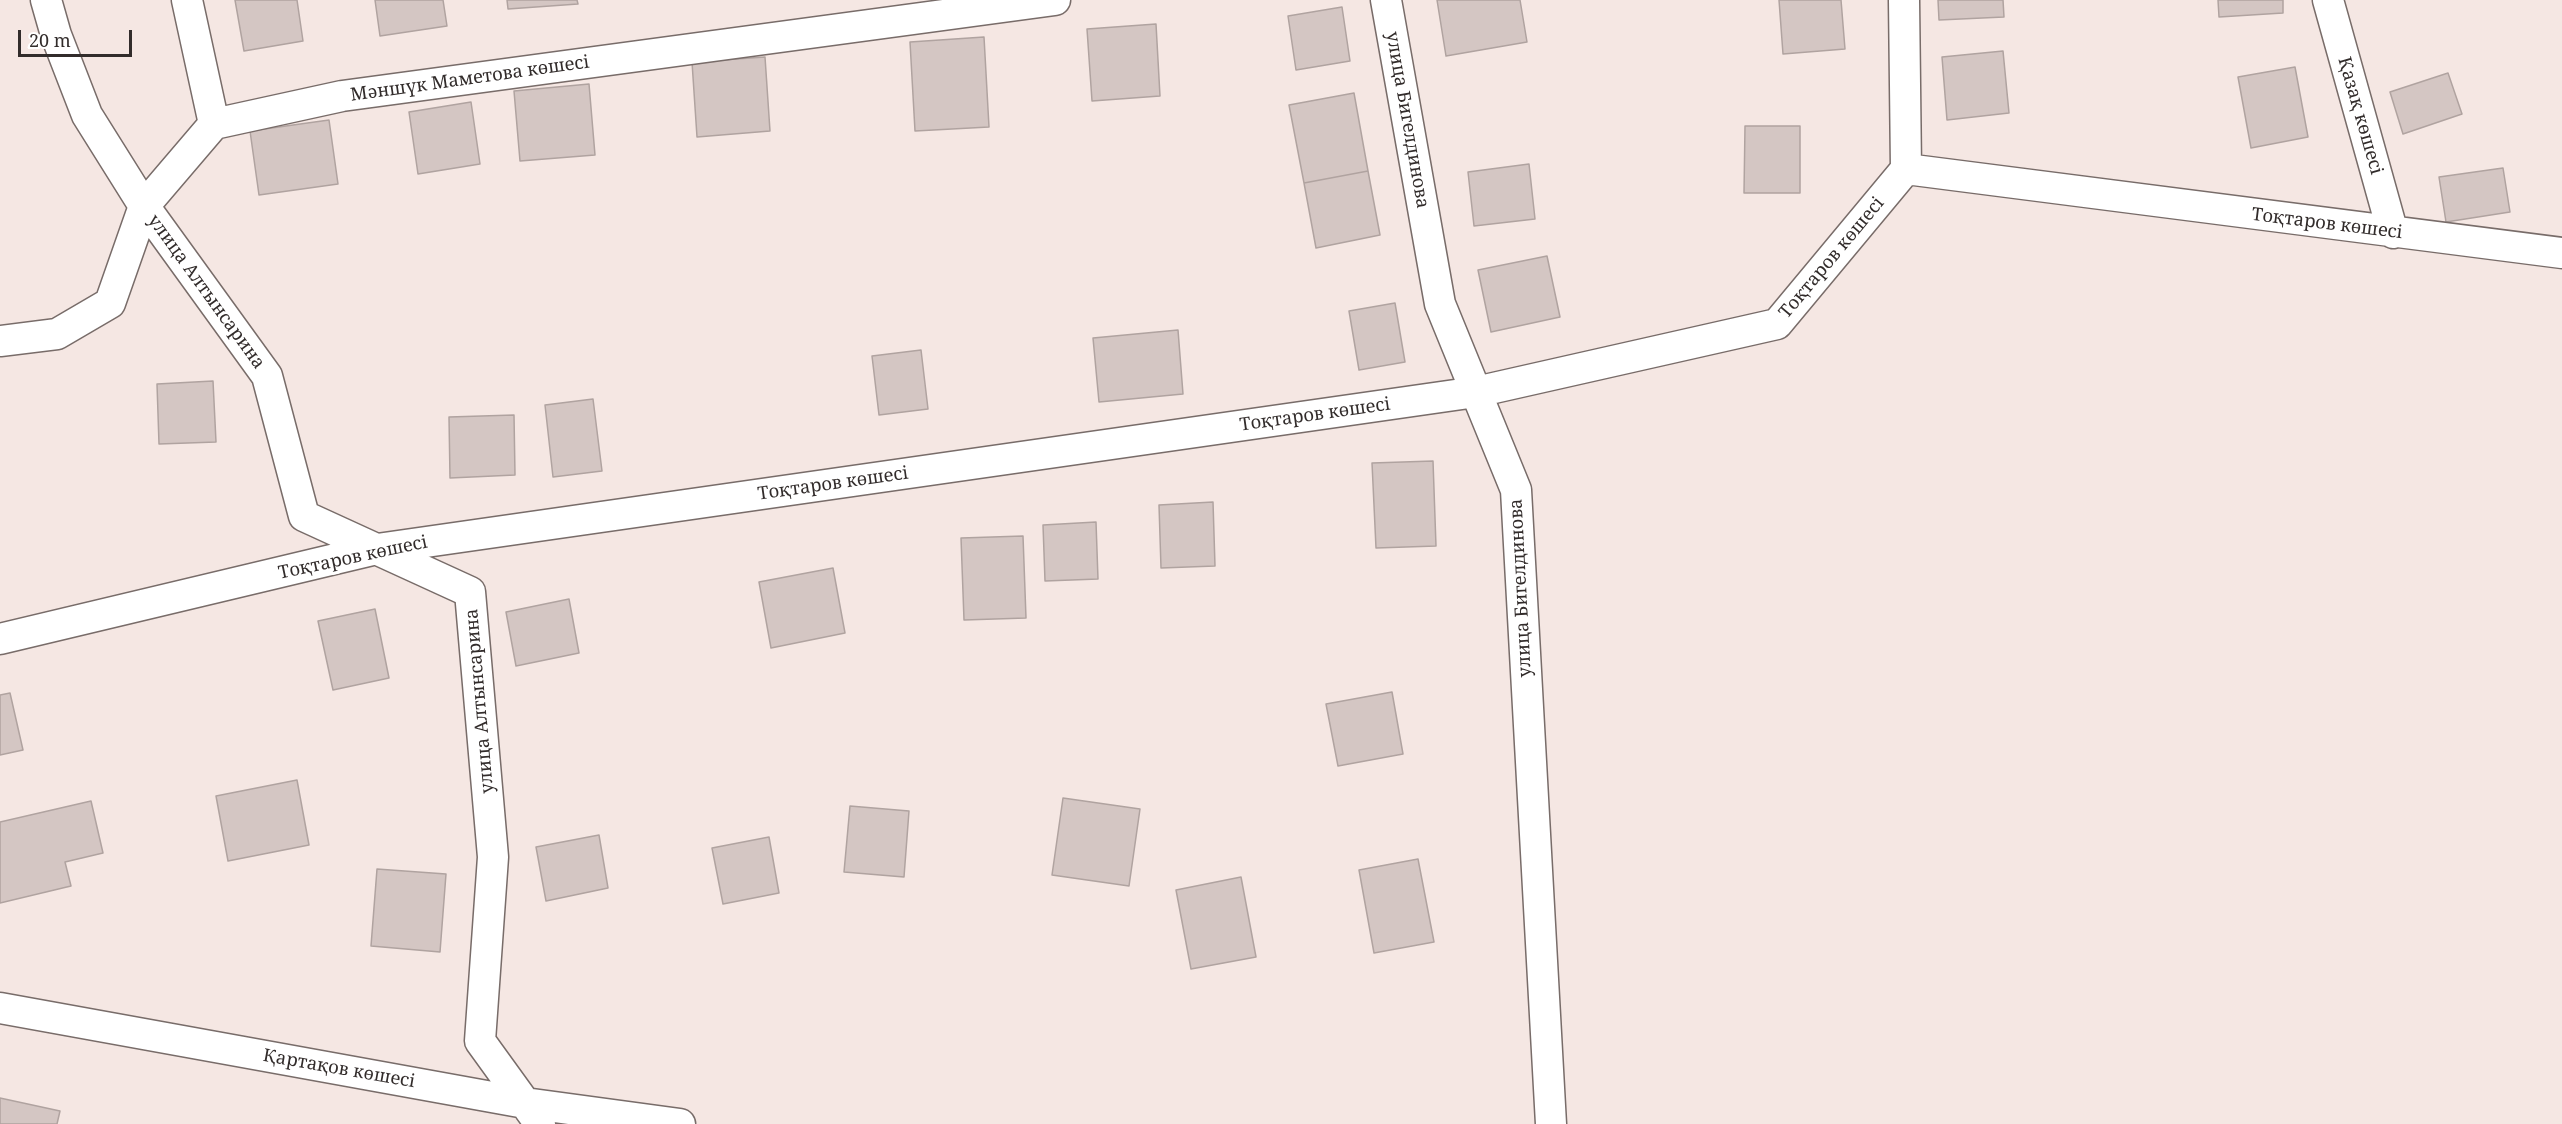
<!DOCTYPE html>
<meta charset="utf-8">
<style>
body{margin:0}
#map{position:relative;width:2562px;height:1124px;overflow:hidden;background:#f5e7e3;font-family:"Noto Serif",serif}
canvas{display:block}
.scale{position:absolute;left:18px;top:30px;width:114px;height:27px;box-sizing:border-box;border:3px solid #322c2b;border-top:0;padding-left:8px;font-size:18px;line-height:21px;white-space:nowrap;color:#322c2b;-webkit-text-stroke:4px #fff;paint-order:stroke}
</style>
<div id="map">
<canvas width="2562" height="1124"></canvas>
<div class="scale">20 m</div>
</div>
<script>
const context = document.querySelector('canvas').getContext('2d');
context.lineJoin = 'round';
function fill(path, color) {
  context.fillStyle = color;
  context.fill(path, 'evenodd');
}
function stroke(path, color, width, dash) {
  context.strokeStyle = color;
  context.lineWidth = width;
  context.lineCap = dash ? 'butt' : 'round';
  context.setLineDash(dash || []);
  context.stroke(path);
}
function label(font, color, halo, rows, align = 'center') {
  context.font = font + ' "Noto Serif",serif';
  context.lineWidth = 6;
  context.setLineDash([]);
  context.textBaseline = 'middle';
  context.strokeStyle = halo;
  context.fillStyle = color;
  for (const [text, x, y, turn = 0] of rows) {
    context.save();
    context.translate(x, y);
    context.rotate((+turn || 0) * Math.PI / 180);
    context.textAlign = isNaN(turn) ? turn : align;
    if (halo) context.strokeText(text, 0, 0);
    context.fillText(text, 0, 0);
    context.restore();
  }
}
const building = new Path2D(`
 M235 0H297L303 41 244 51Z
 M375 0H443L447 26 380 36Z
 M507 0H577L578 4 508 9Z
 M1437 0H1520L1527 42 1446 56Z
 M1779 0H1841L1845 49 1783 54Z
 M1938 0H2003L2004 17 1939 20Z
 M2218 0H2283V13L2219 17Z
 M1342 7 1350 61 1296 70 1288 16Z
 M1156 24 1160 96 1092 101 1087 29Z
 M984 37 989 127 915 131 910 42Z
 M2003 51 2009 113 1947 120 1942 57Z
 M765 57 770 131 697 137 692 62Z
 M2295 67 2308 137 2251 148 2238 77Z
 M2448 73 2462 114 2403 134 2390 92Z
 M589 84 595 155 520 161 514 91Z
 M1354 93 1368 171 1304 183 1289 105Z
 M471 102 480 164 418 174 409 112Z
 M329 120 338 184 259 195 250 131Z
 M1745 126H1800V193H1744Z
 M1529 164 1535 219 1474 226 1468 172Z
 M2503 168 2510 212 2446 222 2439 177Z
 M1368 171 1380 235 1316 248 1304 183Z
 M1547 256 1560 317 1491 332 1478 270Z
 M1395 303 1405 362 1359 370 1349 311Z
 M1178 330 1183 394 1099 402 1093 338Z
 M921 350 928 409 879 415 872 356Z
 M213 381 216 442 159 444 157 384Z
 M593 399 602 471 553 477 545 405Z
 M514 415 515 475 450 478 449 417Z
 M1433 461 1436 546 1376 548 1372 463Z
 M1213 502 1215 566 1161 568 1159 505Z
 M1096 522 1098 579 1045 581 1043 525Z
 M1023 536 1026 618 964 620 961 538Z
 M833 568 845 633 771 648 759 582Z
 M569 599 579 653 516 666 506 612Z
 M375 609 389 678 333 690 318 621Z
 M1392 692 1403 754 1338 766 1326 704Z
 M10 693 23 750 0 755V695Z
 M297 780 309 845 228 861 216 796Z
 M1063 798 1140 809 1129 886 1052 875Z
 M91 801 103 853 65 862 71 886 0 903V822Z
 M850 806 909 811 904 877 844 872Z
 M599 835 608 888 546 901 536 847Z
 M769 837 779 893 723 904 712 848Z
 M1418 859 1434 942 1374 953 1359 870Z
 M377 869 446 874 440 952 371 946Z
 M1241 877 1256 957 1191 969 1176 890Z
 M0 1098 60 1111 57 1124H0Z`);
fill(building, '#d4c6c3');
stroke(building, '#b0a3a0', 1.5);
const minor = new Path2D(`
 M46 0 56 35 87 115 144 206 267 376 304 516 470 592 493 857 480 1041 540 1124
 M187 0 214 124
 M1386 0 1440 304 1516 490 1551 1124
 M1904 0 1906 169
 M2328 0 2393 233
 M0 341 57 334 110 303 144 206 214 124 342 96 1055 0
 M0 639 377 549 1476 392 1777 324 1906 169 2562 253
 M0 1008 525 1103 680 1124`);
stroke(minor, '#786c69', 33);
stroke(minor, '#fff', 30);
label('18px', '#322c2b', '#fff', [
 ["Мәншүк Маметова көшесі",470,79,-8],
 ["Қазақ көшесі",2360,116,74],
 ["улица Бигелдинова",1407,120,80],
 ["Тоқтаров көшесі",2327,224,7],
 ["Тоқтаров көшесі",1832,258,-50],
 ["улица Алтынсарина",206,292,54],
 ["Тоқтаров көшесі",1315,415,-8],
 ["Тоқтаров көшесі",833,484,-8],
 ["Тоқтаров көшесі",353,558,-12],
 ["улица Бигелдинова",1521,588,-93],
 ["улица Алтынсарина",480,701,-95],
 ["Қартақов көшесі",339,1069,10]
]);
</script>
